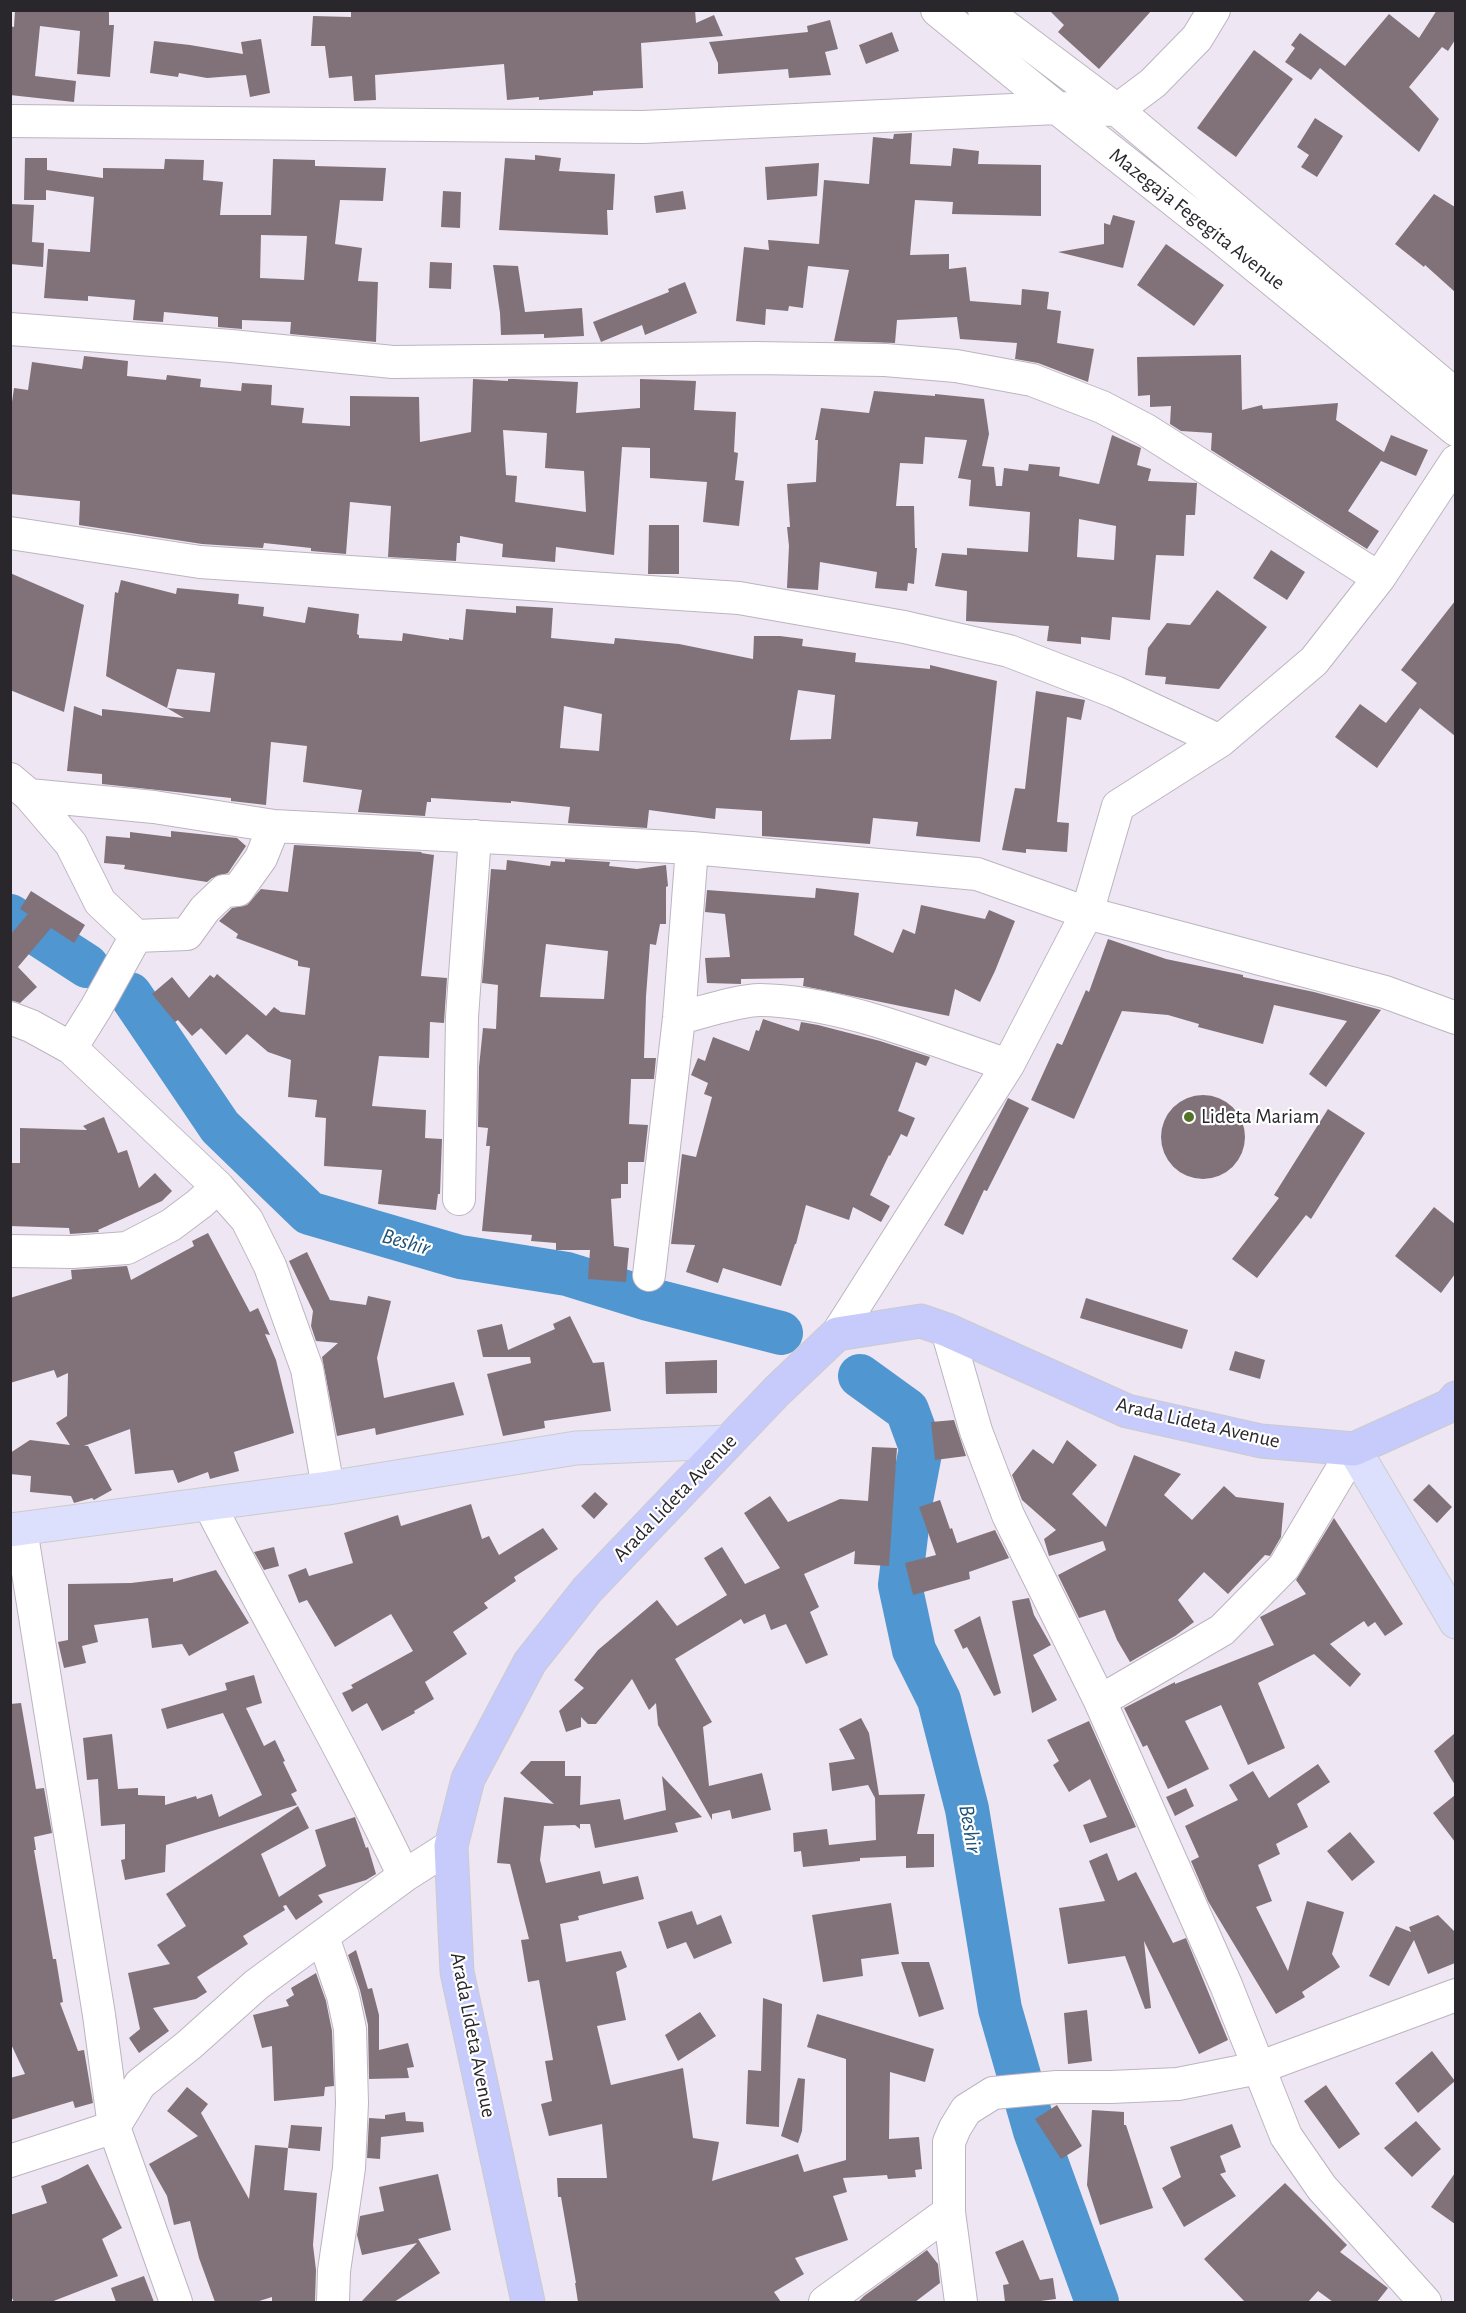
<!DOCTYPE html>
<style>
body{margin:0}
#map{position:relative;width:1466px;height:2313px;overflow:hidden;background:#efe6f3;font-family:"Alegreya Sans",sans-serif}
canvas{display:block}
.frame{position:absolute;inset:0;border:12px solid #2a272c;pointer-events:none}
</style>
<div id="map">
<canvas width="1466" height="2313"></canvas>
<div class="frame"></div>
</div>
<script>
const context = document.querySelector('canvas').getContext('2d');
context.lineJoin = 'round';
function stroke(path, color, width, dash) {
  context.strokeStyle = color;
  context.lineWidth = width;
  context.lineCap = dash ? 'butt' : 'round';
  context.setLineDash(dash || []);
  context.stroke(path);
}
function fill(path, color) {
  context.fillStyle = color;
  context.fill(path, 'evenodd');
}
function label(font, color, halo, rows, align = 'center') {
  context.font = font + ' "Alegreya Sans",sans-serif';
  context.lineWidth = 4.5;
  context.setLineDash([]);
  context.textBaseline = 'middle';
  context.strokeStyle = halo;
  context.fillStyle = color;
  for (const [text, x, y, turn = 0] of rows) {
    context.save();
    context.translate(x, y);
    context.rotate((+turn || 0) * Math.PI / 180);
    context.textAlign = isNaN(turn) ? turn : align;
    if (halo) context.strokeText(text, 0, 0);
    context.fillText(text, 0, 0);
    context.restore();
  }
}
stroke(new Path2D(`
 M10 916 87 966
 M130 994 220 1127 309 1213 460 1257 567 1274 648 1299 781 1333
 M860 1376 907 1410 921 1448 909 1511 900 1585 914 1650 939 1700 967 1809 1000 2009 1035 2131 1097 2302`), '#5096d0', 44);
fill(new Path2D(`
 M15 10H109V25H114L110 77 77 74 80 31 40 26 35 76 76 81 74 102 10 95V26L14 27Z
 M351 10H695L696 23 714 15 723 36 641 43 643 88 593 91V95L539 100V97L507 100 504 64 375 75 376 100 354 101 352 76 329 78 325 46H311L313 16 351 17Z
 M1049 10H1152L1099 69 1058 32 1064 25Z
 M1437 10H1455V40L1448 51 1442 47 1409 87 1439 119 1419 152 1320 68 1311 80 1285 62 1295 48 1291 45 1300 33 1345 66 1389 14 1419 38Z
 M830 20 838 49 825 52 831 75 789 78 788 69 718 74V63L709 42 808 32 807 26Z
 M892 32 899 51 866 64 859 45Z
 M261 39 270 93 250 97 246 75 207 78 179 73 178 77 150 73 154 41 190 45 243 54 241 42Z
 M1254 50 1293 79 1236 157 1197 128Z
 M1315 118 1343 136 1317 177 1301 167 1309 155 1297 147Z
 M912 133 910 164 951 166 953 148 979 151 978 164 1041 165V216L952 214 953 202 915 200 910 255 949 254V269L966 267 970 301 1021 305 1022 289 1049 292 1047 309 1061 311 1057 343 1094 349 1088 382 1038 363 1015 359 1017 343 960 339 957 317 897 320 895 343 834 341 849 270 808 266 803 308 789 306 788 311 766 309 765 325 736 321 744 247 769 250 768 240 819 244 824 180 869 184 873 137 893 139 894 134Z
 M535 155 561 158 559 171 615 174 613 210H607L608 235 499 230 505 158 535 160Z
 M25 158H47V170L103 178V168L164 169 165 159 204 160 203 180 223 182 220 215H271L273 159 315 160V166L386 168 383 201 340 200 335 244 362 248 358 281 378 282 376 342 290 334 291 322 242 320V329L218 327V317L164 312 163 322 133 320 135 300 88 296V301L44 298 48 249 90 252 94 197 46 190V200H24ZM261 235 307 236 304 280 260 278Z
 M819 163 817 196 767 200 765 167Z
 M443 191 461 192 460 228 441 227Z
 M683 191 686 209 656 213 654 196Z
 M1434 194 1455 207V292L1425 265 1424 267 1395 244Z
 M10 204 34 205 32 242 44 243 43 267 10 264Z
 M1113 215 1135 221 1123 268 1058 252 1104 244V223L1110 225Z
 M1166 244 1224 285 1194 326 1137 285Z
 M430 262 452 263 451 289 429 288Z
 M493 265 518 266 525 312 582 308 584 336 544 338V334L501 335 500 313Z
 M685 282 697 313 645 335 642 325 601 342 593 322 669 292 668 289Z
 M1241 355 1242 410 1262 405 1263 409 1338 403 1336 420 1384 452 1391 435 1428 450 1416 476 1381 461 1348 511 1379 531 1367 549 1211 450 1212 433 1181 431 1170 424 1171 406 1150 407V395L1138 396 1137 357Z
 M84 356 128 361 127 376 166 380 167 375 201 379 200 387 241 391 242 383 272 385 271 405 304 408 302 423 350 426V396L419 397 420 442 471 432 473 379 508 381V379H514L578 382 576 413 640 408V379L696 381 694 410 736 412 734 452 738 453 735 480 744 481 739 526 703 522 707 482 650 478V448L622 447 614 555 556 547 555 562 502 557 503 544 460 536V543H457L456 561 388 557 391 506 350 502 346 554 311 551V548L264 543 263 548 202 544 79 525 80 501 10 494V416L14 388 28 390 32 362 82 369ZM503 430 547 433 545 468 584 471 586 512 515 502 517 476 506 475Z
 M874 391 935 396V394L984 399 989 434 982 466 994 467 996 486H1002L1004 468 1028 471 1029 464 1060 467 1059 476 1099 484 1112 435 1141 448 1137 465 1151 469 1148 481 1197 483 1195 515H1186L1184 556 1156 555 1150 620 1112 617 1110 640 1081 637V644L1047 641 1049 626 966 621 967 591 935 586 942 553 967 555V548L1028 552 1030 512 969 506 971 480 958 478 967 440 925 437 923 464 900 463 896 506H914L915 548H917L914 584 908 583 907 591 875 588 877 572 820 562 818 590 787 588 789 546 787 527H790L787 484 816 482 818 440H815L821 408 869 413ZM1079 519 1116 526 1114 560 1077 557Z
 M649 525H679V574H648Z
 M1271 550 1305 572 1287 600 1253 578Z
 M10 573 84 605 64 712 10 690Z
 M121 580 176 594 177 588 239 594 238 604 264 607 263 616 305 623 308 607 359 614 357 634 359 635V638L402 641 403 633 449 640V638L463 640 466 609 516 613V606L553 608 551 638 614 644 615 638 679 644 753 659 754 636H780L803 639 802 646 856 653 855 662 930 669V665L997 681 980 842 916 836 918 822 873 818 870 844 762 836V811L716 808 715 819 649 810 647 828 568 823 570 807 511 801V803L431 798V802H427L425 816 358 812 362 790 303 782 307 746 271 742 266 805 231 801V798L102 784V774L67 771 74 706 102 716V709L184 718 167 708 210 712 215 673 177 669 167 708 106 676 115 592 118 593ZM798 690 835 695 831 739 790 740ZM564 706 602 714 599 751 560 748Z
 M1217 590 1267 627 1219 689 1165 684 1166 677 1145 675 1148 648 1167 623 1190 625Z
 M1455 601V736L1420 708 1377 768 1335 737 1360 704 1386 723 1417 683 1401 670Z
 M1036 691 1085 700 1081 720 1067 717 1057 822 1069 823 1067 852 1026 849V853L1002 850 1015 788 1025 789Z
 M171 831 237 838 246 846 228 873 212 878 207 882 124 869 125 865 104 863 106 836 130 838V832L171 837Z
 M294 845 422 852 421 853 434 855 421 976 447 978 444 1023 430 1022 429 1058 379 1056 372 1106 426 1110 425 1138 442 1139 440 1194H438L436 1210 378 1204 382 1170 324 1166 326 1118 315 1117 317 1100 288 1097 291 1060 268 1052 247 1034 226 1055 201 1028 192 1036 178 1020 175 1022 152 994 172 977 189 998 210 975 214 978 217 974 266 1016 274 1007 281 1012 305 1015 310 968 298 966V961L236 938 238 934 219 921 232 908 247 905 261 889 288 892Z
 M565 859 610 862 609 866 637 869 666 865 668 886 666 887V924H660L656 945 650 944 646 996 644 1058H656L654 1079H631L629 1124 648 1125 644 1162H628V1184H621V1198L611 1199 614 1246 629 1248 626 1282 588 1279 590 1250H556V1243L531 1241 532 1235 482 1231 490 1146H486L488 1128 478 1127 479 1067 483 1028 496 1029 498 985 482 983 491 869 506 870 507 860 550 866 551 861 565 862ZM546 944 608 951 604 999 540 997Z
 M816 888 859 893 854 935 893 953 903 929 915 934 921 905 985 919 989 910 1015 921 995 971 980 1002 955 989 949 1016 803 986 804 978 741 979V984L707 983 705 958 730 957 725 914 705 912 707 890 815 898Z
 M31 891 85 925 74 943 51 928 18 967 37 987 20 1003 10 1000V935L28 914 20 909Z
 M1108 939 1166 959 1243 975V977L1314 992 1381 1010 1326 1087 1309 1074 1347 1021 1274 1005 1263 1044 1198 1027 1199 1024 1168 1015 1122 1011 1074 1119 1031 1100 1057 1043 1062 1045 1086 990 1089 992Z
 M763 1019 799 1031 801 1022 818 1025 880 1041 930 1057 926 1066 916 1062 898 1111 915 1118 907 1137 901 1134 890 1156 889 1155 870 1195 890 1206 881 1222 853 1207 849 1220 806 1205 796 1244H795L781 1286 723 1268 718 1283 686 1272 695 1245 671 1244 682 1154 696 1157 712 1097 704 1094 708 1083 691 1075 698 1058 705 1061 713 1037 749 1051 756 1030 759 1031Z
 M1161 1137a42 42 0 1 1 84 0a42 42 0 1 1-84 0Z
 M1008 1098 1029 1108 987 1191 984 1190 963 1235 944 1225Z
 M1328 1109 1365 1133 1311 1219 1306 1215 1257 1278 1232 1259 1279 1198 1274 1195Z
 M104 1117 118 1153 127 1150 139 1188 155 1173 172 1191 162 1201 98 1230 99 1232 70 1234 69 1228 10 1226V1163H20V1128L87 1130 83 1126Z
 M1434 1207 1455 1224V1274L1441 1293 1395 1256Z
 M208 1233 250 1312 258 1308 270 1335 265 1334 276 1360 294 1433 234 1452 239 1471 210 1479 208 1472 178 1483 173 1470 135 1474 130 1429 84 1446H88L112 1490 94 1500 92 1498 74 1503 71 1496 30 1492 31 1476 10 1474V1453L30 1440 70 1445 56 1423 67 1416 68 1373 57 1378 54 1370 10 1383V1298L72 1279 71 1270 127 1266 131 1280 194 1246 192 1241Z
 M307 1252 330 1300 366 1305 368 1296 391 1301 377 1358 384 1398 454 1382 464 1415 376 1435 375 1428 337 1436 322 1357 338 1343 316 1341 311 1326 313 1311 289 1261Z
 M1086 1298 1188 1330 1182 1349 1080 1318Z
 M570 1316 593 1363 604 1362 611 1411 544 1421 545 1428 503 1436 487 1374 531 1363 530 1357H483L477 1330 502 1324 508 1350 555 1329 553 1324Z
 M1235 1351 1265 1360 1260 1379 1229 1370Z
 M717 1360V1393L666 1394 665 1362Z
 M954 1420 966 1456 935 1460 931 1422Z
 M1067 1440 1097 1465 1072 1494 1106 1527 1134 1455 1181 1474 1164 1495 1192 1520 1224 1486 1236 1497 1284 1503 1281 1537 1270 1556 1265 1555 1228 1594 1204 1572 1178 1600 1194 1622 1175 1636 1130 1662 1117 1640 1105 1610 1079 1618 1058 1575 1106 1550 1103 1541 1049 1556 1044 1539 1056 1530 1022 1500 1012 1475 1033 1449 1053 1464Z
 M872 1447 897 1448 889 1566 854 1564 855 1551 804 1574 819 1607 810 1612 828 1655 806 1664 786 1624 771 1630 765 1614 744 1624 741 1619 675 1659 712 1722 703 1727 709 1786 762 1773 771 1810 732 1819 730 1810 712 1814V1820L658 1725 656 1703 649 1710 632 1679 596 1724H588L581 1717V1727L566 1732 559 1711 584 1688 574 1680 598 1650 657 1600 677 1626 727 1595 704 1558 722 1547 745 1584 780 1568 744 1513 770 1496 788 1522 840 1499 868 1501Z
 M1429 1484 1452 1507 1437 1523 1413 1500Z
 M595 1492 608 1504 594 1519 581 1506Z
 M940 1500 950 1529 952 1528 957 1543 995 1530 1009 1558 969 1572 970 1579 913 1595 905 1563 936 1555 919 1507Z
 M471 1504 482 1539 489 1536 499 1555 543 1528 558 1549 514 1577 516 1581 484 1603 488 1608 453 1632 467 1654 425 1682 434 1699 414 1711 415 1713 382 1731 367 1703 352 1712 342 1693 353 1688 351 1685 413 1651 391 1614 335 1647 307 1600 299 1603 288 1575 306 1568 309 1576 353 1563 344 1533 398 1515 401 1526Z
 M1334 1518 1403 1624 1385 1636 1375 1622 1368 1627 1364 1621 1330 1644 1361 1674 1350 1687 1314 1654 1258 1683 1285 1748 1248 1765 1221 1705 1185 1721 1209 1769 1168 1789 1147 1745 1143 1747 1124 1708 1175 1682V1684L1274 1645 1260 1617 1306 1594 1296 1580Z
 M274 1547 279 1566 264 1570 254 1552Z
 M216 1570 249 1623 189 1656 182 1644 152 1648 148 1618 94 1625 98 1642 82 1646 86 1663 64 1668 58 1642 68 1640V1584L131 1583 173 1578V1582Z
 M1029 1598 1034 1615 1051 1645 1033 1655 1057 1700 1032 1713 1012 1601Z
 M980 1616 1001 1693 994 1696 967 1647 963 1649 954 1630Z
 M254 1675 262 1703 246 1708 264 1746 275 1740 285 1761 283 1762 297 1791 291 1794 297 1805 166 1845 165 1872 125 1880 121 1860 125 1859V1824L101 1826 98 1779 87 1780 83 1738 112 1734 118 1789 138 1788V1795L165 1796V1805L196 1796 197 1799 212 1794 219 1817 262 1795 223 1713 167 1729 161 1709 227 1690 225 1683Z
 M21 1703 36 1789 44 1788 52 1833 34 1837 36 1850H34L53 1959H56L63 2002 60 2003 78 2051 84 2050 93 2103 75 2108 73 2101 10 2120V2078L25 2074 10 2042V1704Z
 M861 1718 869 1733 879 1795 925 1794 917 1834H934V1867L906 1868V1856L860 1858V1861L803 1867 801 1851 794 1852 793 1833 827 1829 829 1845 876 1840 875 1798 868 1785 832 1791 829 1763 855 1759 839 1729Z
 M1089 1721 1136 1827 1090 1843 1083 1825 1107 1817 1090 1779 1069 1792 1053 1765 1059 1761 1047 1740Z
 M1455 1733V1785L1434 1751Z
 M531 1761H565V1776H581L580 1805 620 1799 624 1820 666 1810 662 1776 702 1817 675 1823 678 1832 595 1848 590 1824H580V1829L575 1825 544 1826 540 1860 546 1883 600 1871 603 1884 638 1876 644 1899 578 1916 579 1920 560 1924 566 1962 621 1951 627 1967 616 1972 626 2020 597 2026 611 2085 683 2068 693 2138 719 2142 712 2181 798 2154 804 2172 846 2160V2059L807 2047 817 2014 934 2049 925 2082 890 2072 889 2139 919 2137 922 2169 915 2170 916 2177 888 2179 887 2175 843 2178 847 2192 833 2196 848 2240 795 2258 804 2274 774 2292 781 2302H578L575 2283H576L561 2197H558L557 2178H607L602 2124 549 2136 541 2104 552 2101 545 2061 553 2060 539 1980 528 1982 521 1940 529 1939 510 1864 497 1863 504 1797 554 1804 520 1773Z
 M1318 1764 1330 1782 1297 1804 1308 1827 1276 1844 1280 1854 1258 1865 1272 1901 1256 1907 1288 1971 1307 1901 1344 1912 1332 1954 1340 1967 1302 1992 1305 1997 1276 2014 1208 1901 1191 1861 1199 1857 1185 1826 1238 1800 1229 1785 1253 1771 1269 1798Z
 M1186 1788 1194 1806 1175 1816 1166 1797Z
 M1455 1795V1842L1433 1813Z
 M298 1806 309 1828 261 1854 279 1897 326 1866 315 1830 355 1817 366 1848 368 1847 376 1874 366 1880 318 1895 323 1902 296 1920 286 1905 283 1906 285 1910 243 1936 248 1944 197 1977 207 1992 196 1999 153 2008 169 2031 139 2053 129 2038 140 2029 128 1973 170 1964 157 1945 186 1926 166 1894Z
 M1350 1832 1375 1862 1352 1881 1327 1851Z
 M1107 1853 1118 1881 1136 1872 1173 1943 1186 1938 1228 2040 1199 2054 1144 1941 1151 2008 1145 2009 1125 1956 1068 1964 1059 1908 1105 1901 1089 1861Z
 M891 1903 899 1954 861 1959 863 1976 823 1982 812 1915Z
 M692 1911 697 1925 721 1915 732 1943 694 1959 686 1942 667 1949 658 1922Z
 M1438 1915 1455 1932V1963L1428 1974 1414 1940 1389 1986 1369 1976 1396 1926 1411 1932 1409 1927Z
 M356 1950 368 1989 372 1988 379 2015V2050L408 2043 414 2067 407 2068 409 2078 369 2079 368 2025 360 1990 348 1955Z
 M901 1962H929L944 2009 919 2017Z
 M316 1973 326 2001 332 2031 334 2086 325 2087 324 2096 274 2101 272 2046 262 2048 253 2015 289 2006 286 2000 294 1995 291 1988Z
 M763 1998 782 2004 779 2127 746 2124 748 2070 761 2071Z
 M1087 2010 1092 2061 1068 2064 1064 2013Z
 M700 2012 716 2036 678 2061 665 2035Z
 M1432 2051 1455 2081 1418 2113 1395 2083Z
 M798 2078 805 2079 802 2131 798 2143 781 2136Z
 M1326 2085 1360 2134 1339 2149 1304 2101Z
 M187 2087 208 2104 201 2113 249 2199 255 2145 288 2148 284 2190 317 2193 313 2245 316 2270 315 2302H272V2297L256 2302H215L199 2258 190 2221 174 2225 167 2196 149 2164 198 2136 167 2111Z
 M1057 2105 1082 2146 1061 2159 1035 2119Z
 M1092 2110 1124 2112V2125H1126L1153 2208 1100 2225 1087 2185Z
 M405 2112 406 2121 423 2122 424 2132 381 2137 380 2159 367 2158 369 2118 385 2119V2115Z
 M1416 2121 1441 2149 1412 2177 1384 2148Z
 M1232 2124 1241 2147 1220 2156 1226 2172 1220 2174 1236 2196 1184 2227 1162 2188 1181 2177 1170 2147Z
 M291 2125 322 2127 320 2151 288 2148Z
 M88 2164 122 2228 102 2239 118 2276 51 2302H14L10 2294V2215L47 2203 41 2186 59 2179Z
 M1455 2173V2224L1431 2207Z
 M438 2174 451 2230 418 2239 440 2273 394 2302H361L417 2243 362 2255 357 2235 360 2216 384 2211 379 2187Z
 M1285 2183 1347 2245 1340 2252 1388 2288 1377 2302H1333L1318 2291 1308 2302H1245L1204 2259Z
 M1023 2240 1040 2280 1053 2278 1056 2299 1033 2302H1005L1003 2285 1009 2284 995 2252Z
 M927 2250 938 2264 940 2283 915 2302H858L864 2296Z
 M144 2276 154 2302H116L111 2288Z`), '#817279');
const minor = new Path2D(`
 M937 10 1057 108 1215 233 1456 430
 M984 10 1117 110 1456 395
 M10 121 643 127 1057 108 1117 110 1153 83 1197 38 1214 10
 M10 329 231 346 393 362 754 358 885 360 956 366 1032 380 1102 407 1146 430 1379 578
 M10 533 200 562 739 598 904 627 1009 651 1115 692 1220 741
 M10 779 29 795 71 844 100 902 136 936 187 934 205 909 224 891 238 890 261 858 274 826
 M29 795 154 807 274 826 692 848 977 874 1087 913 1385 992 1456 1018
 M10 1018 31 1026 71 1048 218 1187 247 1220 270 1266 307 1369 328 1488
 M679 1018C700 1013 739 1000 760 1000 840 1001 932 1040 1008 1065
 M71 1048 96 1008 136 936
 M459 1199 462 1017 475 836
 M10 1251 72 1252 127 1248 171 1225 199 1204 218 1187
 M649 1275 679 1018 692 848
 M947 1330 976 1431 1008 1515 1100 1701 1226 1985 1286 2136 1322 2188 1425 2302
 M837 1334 1008 1065 1087 913 1118 806 1220 741 1314 661 1379 578 1456 461
 M209 1504C273 1629 344 1749 404 1876
 M21 1529 99 2015 114 2127 176 2302
 M1100 1701 1222 1630 1284 1567 1354 1449
 M323 1937 343 1996 350 2029 352 2103 349 2168 334 2271 333 2302
 M10 2161 114 2127 140 2084 189 2045 256 1985 404 1876 451 1846
 M825 2302 949 2212
 M961 2302 949 2212V2142L955 2128 966 2110 993 2093 1057 2087H1111L1178 2084 1258 2068 1456 1995`);
const major = new Path2D(`
 M1354 1449 1456 1622
 M10 1530 328 1488 576 1448 728 1442`);
const highway = new Path2D(`
 M528 2302 457 1972 451 1846 468 1779 530 1662 587 1590 777 1391 837 1334 921 1321 947 1330 1127 1411 1261 1441 1354 1449 1449 1406 1456 1398`);
stroke(minor, '#bdb4c1', 34);
stroke(major, '#cccbcc', 35);
stroke(highway, '#cccbcc', 35);
stroke(minor, '#fff', 32);
stroke(major, '#dde0fd', 33);
stroke(highway, '#c6cbfb', 33);
for (const [x, y, r, color] of [
 [1189,1117,6,"#537329"]
]) {
  const dot = new Path2D();
  dot.arc(x, y, r, 0, 2 * Math.PI);
  context.fillStyle = color;
  context.fill(dot);
  stroke(dot, '#fff', 2);
}
label('21px', '#2a272c', '#fff', [
 ["Mazegaja Fegegita Avenue",1197,219,38],
 ["Arada Lideta Avenue",1198,1423,13],
 ["Arada Lideta Avenue",675,1498,-46],
 ["Arada Lideta Avenue",473,2035,79]
]);
label('21px', '#2a272c', '#fff', [
 ["Lideta Mariam",1201,1117]
], 'left');
label('italic 22px', '#20537a', '#fff', [
 ["Beshir",406,1242,16],
 ["Beshir",970,1829,80]
]);
</script>
